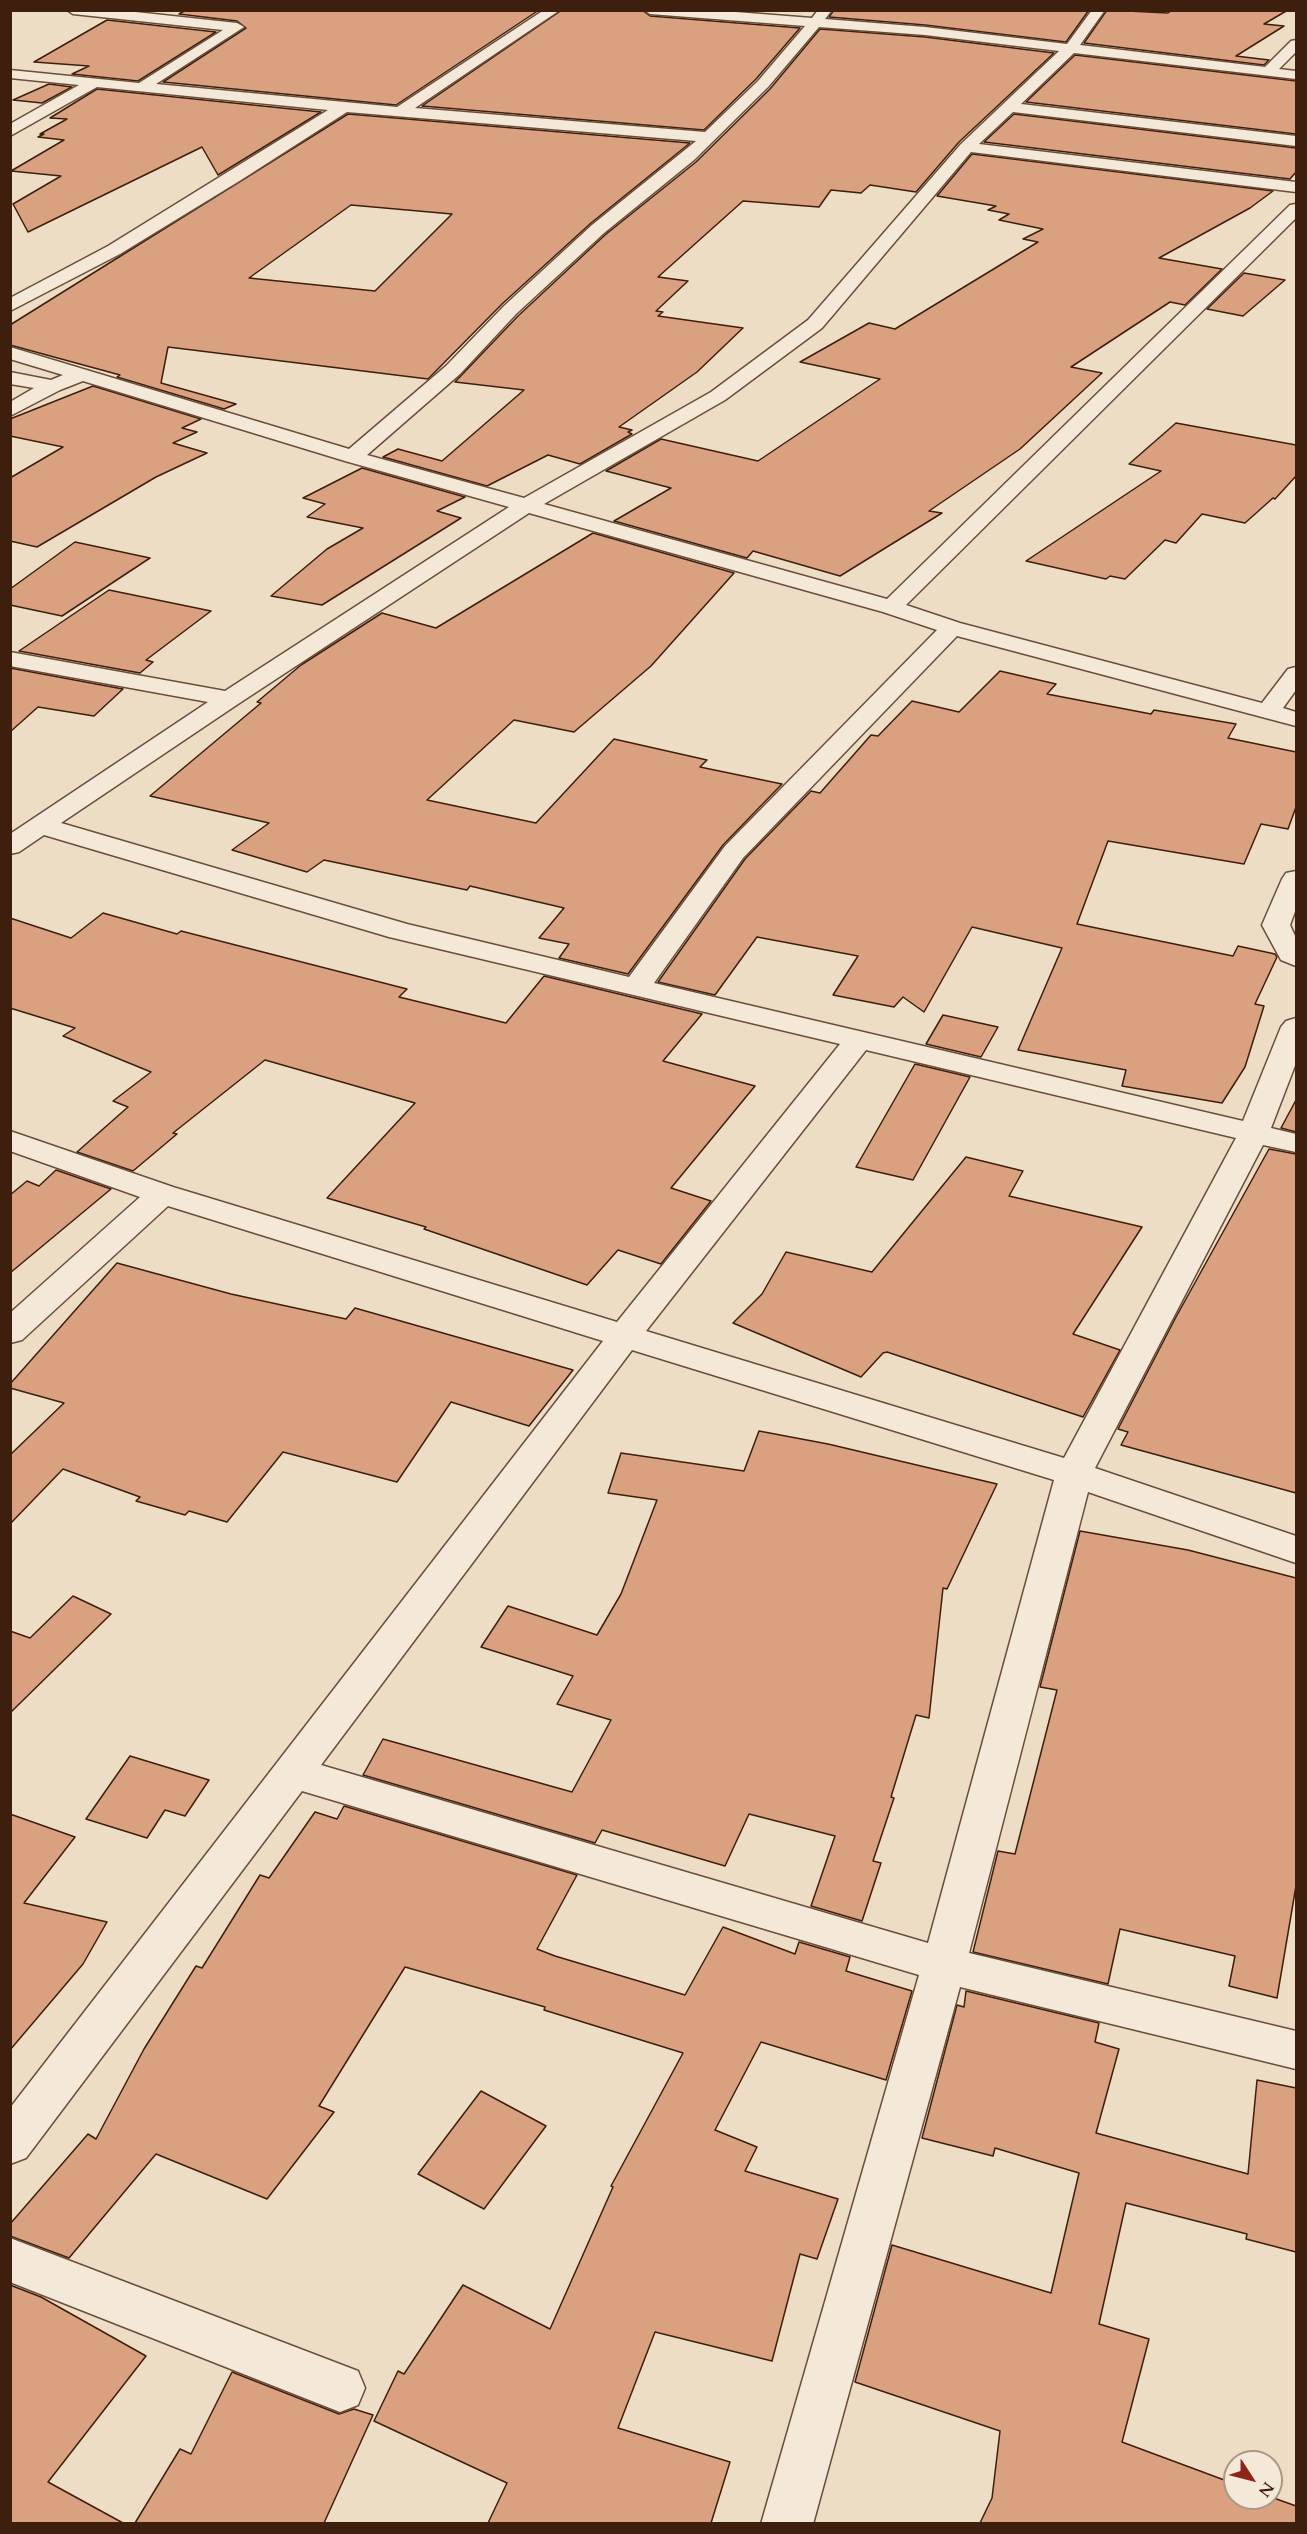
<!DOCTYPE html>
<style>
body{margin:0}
#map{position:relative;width:1307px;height:2534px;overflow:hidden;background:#eeddc5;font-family:Cardo,serif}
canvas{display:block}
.frame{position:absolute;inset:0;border:12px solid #3e1e0d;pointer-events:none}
.north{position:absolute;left:1223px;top:2450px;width:60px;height:60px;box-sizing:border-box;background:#f4e9d9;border:2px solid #ab9887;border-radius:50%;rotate:126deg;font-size:16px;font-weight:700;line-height:24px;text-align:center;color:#3e1e0d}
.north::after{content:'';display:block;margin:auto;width:21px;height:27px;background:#8f2418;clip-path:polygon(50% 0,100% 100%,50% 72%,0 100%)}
</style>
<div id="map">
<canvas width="1307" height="2534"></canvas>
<div class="frame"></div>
<div class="north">N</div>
</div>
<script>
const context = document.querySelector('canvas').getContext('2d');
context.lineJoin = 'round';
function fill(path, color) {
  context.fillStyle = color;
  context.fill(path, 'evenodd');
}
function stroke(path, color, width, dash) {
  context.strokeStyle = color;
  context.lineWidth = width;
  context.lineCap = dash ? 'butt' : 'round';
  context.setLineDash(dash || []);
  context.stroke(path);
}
const building = new Path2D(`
 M186 10H539L396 105 163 82 246 28 237 21 179 14Z
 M562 10H642L650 16 800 28 756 79 704 130 422 106Z
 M834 10H1089L1066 42 925 25 829 17Z
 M1107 10 1168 13 1172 10H1288L1264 24 1284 26 1236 56 1269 60 1264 65 1084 43Z
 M107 20 216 32 138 81 72 74 89 66 34 62Z
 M820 29 925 37 1054 53 959 142 916 192 870 185 861 193 831 190 819 207 743 201 658 277 688 281 656 311 663 312 658 316 743 328 697 372 619 427 632 430 628 432 632 434 580 464 548 455 487 486 383 457 398 449 442 461 524 390 455 382 518 316 605 235 696 162 770 89Z
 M1075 55 1296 81V134L1026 102Z
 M49 84 72 87 42 103 13 100Z
 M97 89 321 112 218 175 202 147 28 232 13 204 61 176 11 171 64 140 38 137 44 134H40L67 119 50 118Z
 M348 114 690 143 591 223 502 304 428 379 168 347 161 383 236 404 224 409 117 377 120 375 10 345V325ZM351 205 452 214 375 291 249 278Z
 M1014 114 1296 148V172L1290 179 984 142Z
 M972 154 1273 191 1250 208 1159 258 1222 269 1185 305 1170 302 1071 367 1102 373 1020 449 929 511 942 513 840 576 753 551 747 558 614 521 671 488 606 471 661 439 758 461 880 379 800 362 869 323 895 329 1038 242 1023 239 1043 229 999 220 1009 214 988 210 996 206 937 196Z
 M1244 273 1285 280 1243 316 1207 309Z
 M93 386 201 419 182 428 197 432 173 443 207 453 156 477 37 547 10 541V478L63 447 10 436V419Z
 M1176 423 1296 445V476L1275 499 1273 498 1245 523 1202 514 1176 543 1165 540 1125 579 1110 576 1106 579 1026 561 1161 471 1129 464Z
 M362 468 465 497 437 511 461 518 322 605 271 596 327 549 363 528 307 517 325 504 303 498Z
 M593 533 734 573 651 666 574 732 514 720 427 800 536 823 614 739 707 760 700 767 782 784 723 845 628 974 559 958 569 944 539 938 564 908 470 886 467 890 324 860 307 872 232 850 269 823 150 796 261 703 257 702 301 665 382 613 436 628Z
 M75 542 150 558 62 616 10 605V589Z
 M109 590 211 611 146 660 153 662 140 673 19 651Z
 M10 668 123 689 94 716 38 707 10 732Z
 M1000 671 1056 684 1047 694 1151 714 1154 710 1236 724 1228 738 1296 752V807L1288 829 1261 824 1244 864 1108 841 1077 924 1233 956 1238 946 1275 954 1277 957 1255 1004 1264 1006 1245 1067 1222 1103 1122 1086 1126 1070 1018 1050 1062 948 972 927 924 1012 903 997 894 1007 833 995 858 956 757 937 715 995 658 982 745 859 811 791 820 793 871 735 878 736 912 701 959 712Z
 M103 913 177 934 181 931 407 989 399 997 506 1023 544 976 702 1014 663 1061 755 1086 671 1188 711 1201 661 1264 618 1250 587 1285 424 1229 426 1227 327 1198 415 1103 265 1060 173 1133 177 1134 133 1171 77 1152 128 1107 113 1101 151 1072 63 1036 75 1028 10 1008V918L71 938Z
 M943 1015 998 1027 981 1057 926 1044Z
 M915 1064 970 1077 913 1180 856 1167Z
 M1296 1100V1132L1281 1128Z
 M1269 1149 1296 1154V1493L1121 1445 1128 1432 1118 1429 1176 1317Z
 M966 1157 1023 1171 1009 1196 1142 1227 1073 1334 1120 1350 1083 1417 887 1352 883 1353 861 1377 733 1323 762 1294 786 1252 872 1272Z
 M56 1170 111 1189 10 1273V1195L27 1181 39 1186Z
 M117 1263 231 1294 346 1319 355 1308 573 1370 529 1426 451 1402 397 1482 283 1452 227 1522 189 1511 185 1515 136 1501 140 1497 63 1469 10 1524V1455L64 1403 10 1388V1384Z
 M759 1431 828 1444 997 1484 947 1589 943 1588 929 1718 916 1715 891 1797 894 1798 873 1861 881 1863 862 1921 811 1906 835 1836 749 1814 725 1866 602 1830 595 1843 363 1775 383 1739 572 1792 611 1720 557 1704 573 1676 481 1647 508 1606 597 1635 621 1594 657 1500 608 1493 621 1453 744 1471Z
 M1080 1531 1188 1550 1296 1578V1886L1277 1998 1229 1986 1235 1956 1120 1929 1108 1984 973 1952 998 1851 1015 1854 1057 1690 1040 1687Z
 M73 1596 111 1614 10 1713V1631L30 1638Z
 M130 1756 209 1780 185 1816 165 1810 147 1838 86 1819Z
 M344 1806 577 1875 537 1949 555 1956 685 1995 723 1927 795 1954 799 1942 850 1957 846 1971 912 1991 886 2080 761 2042 715 2130 757 2147 745 2171 838 2199 817 2259 800 2254 772 2361 655 2332 618 2428 730 2462 711 2523H488L507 2483 374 2421 398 2371 404 2374 463 2285 550 2329 613 2187 611 2186 683 2053 544 2010 545 2007 405 1967 319 2106 334 2112 267 2199 156 2154 69 2258 10 2236V2224L88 2134 96 2139 144 2049 196 1966 202 1968 260 1875 269 1878 315 1812 337 1819Z
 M10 1814 75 1837 24 1903 107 1922 83 1964 10 2050Z
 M966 1991 1099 2023 1095 2042 1119 2049 1096 2133 1248 2174 1257 2080 1296 2088V2252L1246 2239 1247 2234 1126 2203 1099 2324 1149 2339 1122 2442 1235 2484V2498L1271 2497 1296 2506V2523H980L992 2498 1000 2431 855 2382 892 2245 1051 2293 1079 2173 995 2148 993 2156 922 2138 957 2005 964 2007Z
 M481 2091 546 2126 484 2209 418 2174Z
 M10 2285 41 2297 146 2356 48 2482 123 2523H10Z
 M232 2372 339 2414 354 2409 373 2415 324 2523H135L180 2449 191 2454Z`);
fill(building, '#d9a17f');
stroke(building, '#3e1e0d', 1.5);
const street = new Path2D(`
 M67 10H117L237 23 244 27 156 84 397 107 544 10H560L415 108 705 132 758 81 805 26 650 14 644 10H710L812 18 818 10H832L825 19 925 27 1067 44 1092 10H1105L1080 45 1265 67 1291 41 1296 40V52L1279 69 1296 71V79L1074 53 1021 104 1296 136V146L1013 112 979 144 1296 182V192L971 152 822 328 725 400 544 504 887 599 1290 205 1296 204V218L906 605 960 623 1262 703 1288 669 1296 667V690L1283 708 1296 712V726L957 636 743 858 654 983 1243 1121 1281 1027 1286 1021 1296 1018V1063L1271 1128 1296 1134V1152L1263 1145 1095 1468 1296 1536V1563L1088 1492 969 1953 1296 2031V2069L960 1987 813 2524H761L919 1975 302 1791 26 2158 10 2164V2108L603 1341 168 1206 22 1340 10 1343V1313L140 1197 10 1151V1131L173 1187 617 1322 840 1044 389 937 44 835 19 852 10 854V834L208 702 10 666V652L225 691 509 507 345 461 83 381 60 390 10 416V402L34 388 10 384V372L51 380 63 375 10 359V347L349 449 446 366 504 306 592 225 696 141 347 112 241 180 120 254 10 311V298L108 246 328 110 97 87 10 136V124L79 85 10 78V70L139 83 223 30 73 14ZM819 27 925 35 1059 51 961 144 808 320 711 392 524 498 367 455 460 374 516 314 604 233 694 160 768 87ZM529 513 883 612 937 630 725 846 629 977 407 924 61 823 238 704ZM866 1050 1236 1138 1064 1458 646 1331ZM632 1350 1054 1480 928 1943 321 1765Z
 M1296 871V909L1290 925 1296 938V966L1281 960 1262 925 1282 879 1286 873Z
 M10 2238 358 2371 365 2388 358 2405 340 2412 10 2282Z`);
stroke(street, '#6a4e3b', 3);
fill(street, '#f4e9d9');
</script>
